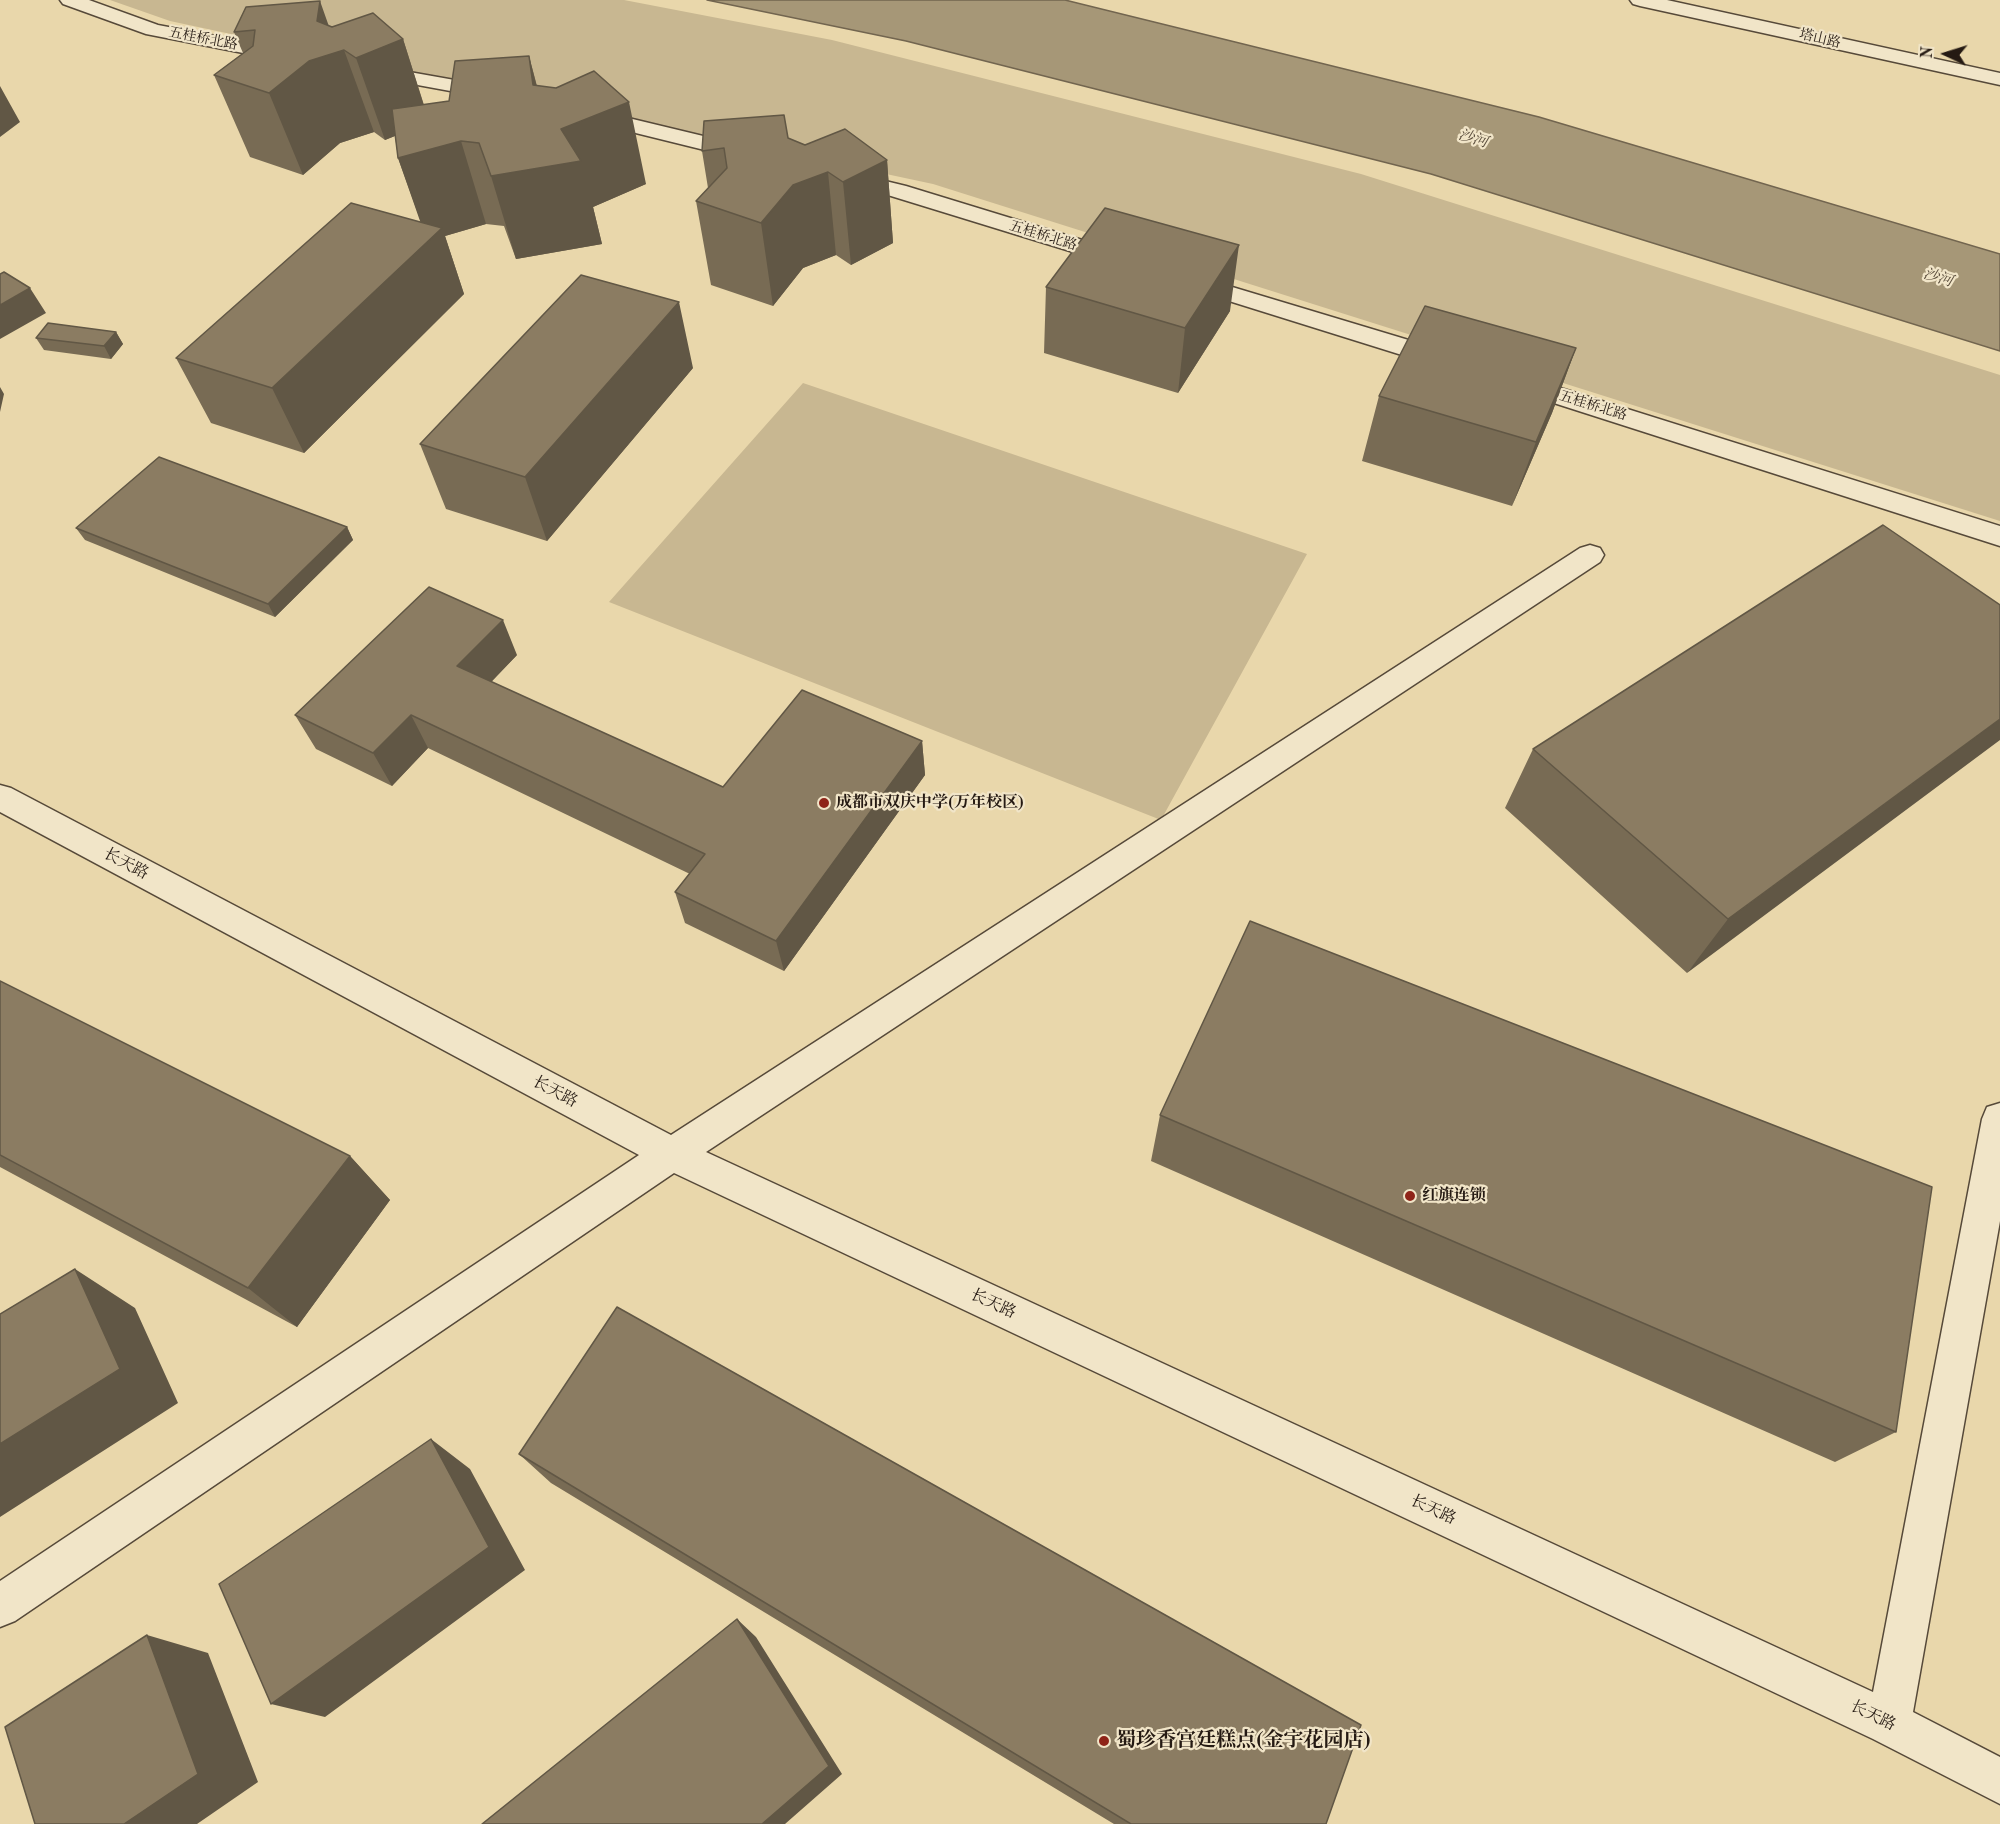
<!DOCTYPE html>
<meta charset="utf-8">
<style>
body{margin:0}
#map{position:relative;width:2000px;height:1824px;overflow:hidden;background:#e9d7ab;font-family:"Old Standard TT",serif}
canvas{display:block}
.north{position:absolute;left:1916px;top:24px;width:60px;height:60px;-webkit-text-stroke:4px #f1e5c8;paint-order:stroke;rotate:274deg;font-size:16px;font-weight:700;line-height:24px;text-align:center;color:#251a13}
.north::after{content:'';display:block;margin:auto;width:21px;height:27px;background:#251a13;clip-path:polygon(50% 0,100% 100%,50% 72%,0 100%)}
</style>
<div id="map">
<canvas width="2000" height="1824"></canvas>
<div class="north">N</div>
</div>
<script>
const context = document.querySelector('canvas').getContext('2d');
context.lineJoin = 'round';
function fill(path, color) {
  context.fillStyle = color;
  context.fill(path, 'evenodd');
}
function stroke(path, color, width, dash) {
  context.strokeStyle = color;
  context.lineWidth = width;
  context.lineCap = dash ? 'butt' : 'round';
  context.setLineDash(dash || []);
  context.stroke(path);
}
function label(font, color, halo, rows, align = 'center') {
  context.font = font + ' "Old Standard TT","Noto Serif SC",serif';
  context.lineWidth = 4.5;
  context.setLineDash([]);
  context.textBaseline = 'middle';
  context.strokeStyle = halo;
  context.fillStyle = color;
  for (const [text, x, y, turn = 0] of rows) {
    context.save();
    context.translate(x, y);
    context.rotate((+turn || 0) * Math.PI / 180);
    context.textAlign = isNaN(turn) ? turn : align;
    if (halo) context.strokeText(text, 0, 0);
    context.fillText(text, 0, 0);
    context.restore();
  }
}
fill(new Path2D(`
 M110 0H624L832 40 1361 174 2000 375V521L933 184 170 21Z
 M803 383 1307 554 1161 820 609 602Z`), '#c8b791');
const water = new Path2D(`
 M707 0H1065L1539 117 2000 254V351L1431 174 906 41Z`);
fill(water, '#a69777');
stroke(water, '#72654f', 1.5);
const minor = new Path2D(`
 M60 0H89L158 25 284 49 291 51 294 55 291 59 284 61 146 34 63 4Z
 M1630 0H1667L2000 73V85L1640 6 1633 4Z
 M370 65 494 87 501 89 505 93 501 97 494 99 363 75 360 71 363 67Z
 M591 109 753 148 756 153 753 158 745 160 583 120 580 115 583 110Z
 M844 171 906 186 1128 254 1132 259 1128 264 1120 266 1112 264 891 196 836 183 833 178 836 173Z
 M1189 274 1455 354 1459 360 1455 366 1446 368 1437 366 1181 286 1177 281 1181 276Z
 M1516 374 2000 526V546L1507 388 1503 382 1507 376Z
 M1590 545 1600 548 1604 555 1600 562 706 1152 1873 1692 1982 1119 1987 1107 2000 1103V1221L1913 1712 2000 1757V1804L1873 1739 674 1173 15 1621 0 1627V1581L639 1155 0 812V785L11 788 671 1135 1580 548Z`);
stroke(minor, '#564939', 3);
fill(minor, '#f1e5c8');
fill(new Path2D(`
 M246 7 332 27 403 39 424 105 449 101 529 56 537 86 646 184 593 207 602 244 516 259 504 226 486 224 445 236 464 294 304 453 211 423 176 358 421 222 398 158 395 136 385 140 374 132 340 143 303 175 250 157 214 75 243 53 234 32Z
 M788 138 805 145 887 160 893 243 851 265 836 255 803 268 773 306 711 285 696 201 708 188 702 151Z
 M1046 287 1230 311 1178 393 1044 353Z
 M116 332 123 344 111 359 44 350 36 338Z
 M1576 348 1552 413 1512 506 1362 461 1379 396Z
 M693 368 547 541 446 509 420 444Z
 M347 527 353 540 275 617 85 540 76 528Z
 M2000 605 1687 973 1505 808 1533 749Z
 M517 655 491 682 723 787 922 741 925 775 784 971 685 923 675 892 690 874 428 748 392 786 316 749 295 715Z
 M0 981 350 1156 390 1200 297 1327 0 1167Z
 M1160 1115 1896 1432 1835 1462 1151 1161Z
 M519 1454 1326 1824H1114L551 1483Z`), '#786b54');
fill(new Path2D(`
 M320 1 338 52 344 50 374 132 340 143 303 175 269 93 309 61Z
 M403 39 429 122 385 140 356 58Z
 M529 56 550 138 561 129 629 102 646 184 593 207 602 244 516 259 491 176 533 85Z
 M0 86 20 122 0 137Z
 M461 141 486 224 445 236 464 294 304 453 272 388 427 241 398 158Z
 M887 160 893 243 851 265 843 182Z
 M828 172 836 255 803 268 773 306 761 223 793 185Z
 M1239 245 1230 311 1178 393 1185 328Z
 M30 288 46 313 0 339V305Z
 M679 302 693 368 547 541 525 477Z
 M116 332 123 344 111 359 104 346Z
 M1576 348 1552 413 1512 506 1536 442Z
 M0 387 4 394 0 412Z
 M347 527 353 540 275 617 268 604Z
 M503 620 517 655 473 701 457 666Z
 M411 715 428 748 392 786 373 753Z
 M2000 719V740L1687 973 1728 919Z
 M922 741 925 775 784 971 776 941Z
 M350 1156 390 1200 297 1327 248 1288Z
 M75 1269 135 1308 178 1403 0 1517V1444Z
 M431 1439 470 1469 525 1570 325 1717 271 1704Z
 M737 1619 756 1637 842 1774 785 1824H762Z
 M147 1635 208 1653 258 1782 197 1824H124Z`), '#615745');
const building = new Path2D(`
 M320 1 317 21 332 27 373 13 403 39 356 58 344 50 309 61 269 93 214 75 253 46 255 30 234 32 246 7Z
 M529 56 533 85 556 88 594 71 629 102 561 129 581 161 491 176 479 143 461 141 398 158 392 109 449 101 455 61Z
 M784 115 788 138 805 145 845 129 887 160 843 182 828 172 793 185 761 223 696 201 727 168 724 148 702 151 704 121Z
 M351 203 442 228 272 388 176 358Z
 M1105 208 1239 245 1185 328 1046 287Z
 M4 272 30 288 0 305V274Z
 M581 275 679 302 525 477 420 444Z
 M1425 306 1576 348 1536 442 1379 396Z
 M48 323 116 332 104 346 36 338Z
 M159 457 347 527 268 604 76 528Z
 M1883 525 2000 605V719L1728 919 1533 749Z
 M429 587 503 620 457 666 723 787 802 690 922 741 776 941 675 892 705 854 411 715 373 753 295 715Z
 M1250 921 1932 1187 1896 1432 1160 1115Z
 M0 981 350 1156 248 1288 0 1155Z
 M75 1269 120 1369 0 1444V1314Z
 M617 1307 1361 1725 1326 1824H1131L519 1454Z
 M431 1439 489 1547 271 1704 219 1584Z
 M737 1619 829 1766 762 1824H482Z
 M147 1635 198 1774 124 1824H35L5 1727Z`);
fill(building, '#8b7c62');
stroke(building, '#615745', 1.5);
for (const [x, y, r, color] of [
 [824,803,6,"#8f2418"],
 [1410,1196,6,"#8f2418"],
 [1104,1741,6,"#8f2418"]
]) {
  const dot = new Path2D();
  dot.arc(x, y, r, 0, 2 * Math.PI);
  context.fillStyle = color;
  context.fill(dot);
  stroke(dot, '#f1e5c8', 2);
}
label('14px', '#251a13', '#f1e5c8', [
 ["五桂桥北路",203,39,11],
 ["塔山路",1820,39,13],
 ["五桂桥北路",1043,236,17],
 ["五桂桥北路",1593,406,17]
]);
label('italic 15px', '#594c3b', '#f1e5c8', [
 ["沙河",1473,139,17],
 ["沙河",1938,278,17]
]);
label('bold 16px', '#251a13', '#f1e5c8', [
 ["成都市双庆中学(万年校区)",836,803],
 ["红旗连锁",1422,1196]
], 'left');
label('16px', '#251a13', '#f1e5c8', [
 ["长天路",126,864,28],
 ["长天路",555,1092,28],
 ["长天路",993,1304,25],
 ["长天路",1433,1510,25],
 ["长天路",1873,1716,26]
]);
label('bold 20px', '#251a13', '#f1e5c8', [
 ["蜀珍香宫廷糕点(金宇花园店)",1116,1741]
], 'left');
</script>
